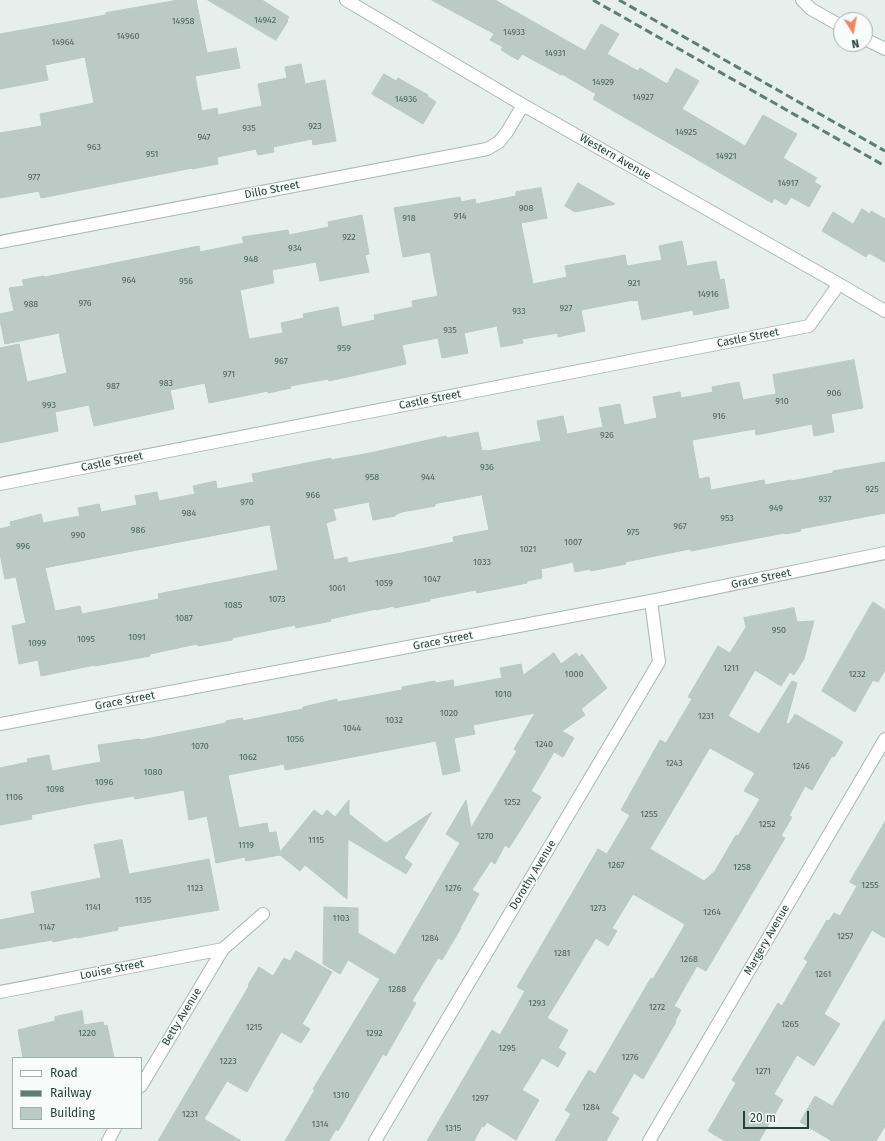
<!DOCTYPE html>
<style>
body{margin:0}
#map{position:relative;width:885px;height:1141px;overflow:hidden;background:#e6efeb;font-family:"Fira Sans",sans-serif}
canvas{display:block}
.legend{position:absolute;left:12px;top:1057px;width:130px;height:72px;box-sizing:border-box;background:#f7fbf9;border:1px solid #a3b1ad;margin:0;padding:5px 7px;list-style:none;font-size:12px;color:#24423a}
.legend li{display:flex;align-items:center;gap:8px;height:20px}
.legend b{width:20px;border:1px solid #a3b1ad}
.north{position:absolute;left:833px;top:12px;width:40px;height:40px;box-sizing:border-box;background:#f7fbf9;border:1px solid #a3b1ad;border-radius:50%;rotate:169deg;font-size:11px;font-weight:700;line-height:16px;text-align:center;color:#24423a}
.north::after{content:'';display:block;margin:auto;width:14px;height:18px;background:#f4845f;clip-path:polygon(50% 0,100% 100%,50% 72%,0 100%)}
.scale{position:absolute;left:743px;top:1111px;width:66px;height:18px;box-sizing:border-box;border:2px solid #24423a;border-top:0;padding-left:5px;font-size:12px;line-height:14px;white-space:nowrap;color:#24423a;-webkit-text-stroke:3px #f7fbf9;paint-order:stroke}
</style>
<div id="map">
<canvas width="885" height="1141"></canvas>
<ul class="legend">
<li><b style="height:5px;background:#fff"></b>Road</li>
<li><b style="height:5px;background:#5f7d75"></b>Railway</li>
<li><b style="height:11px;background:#bbcac4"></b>Building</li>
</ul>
<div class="north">N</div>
<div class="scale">20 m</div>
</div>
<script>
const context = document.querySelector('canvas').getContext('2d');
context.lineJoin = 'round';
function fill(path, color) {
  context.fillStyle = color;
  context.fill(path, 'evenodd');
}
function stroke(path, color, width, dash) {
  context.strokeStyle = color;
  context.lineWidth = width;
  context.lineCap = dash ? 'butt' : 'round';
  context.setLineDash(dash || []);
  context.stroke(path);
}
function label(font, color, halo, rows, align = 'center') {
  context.font = font + ' "Fira Sans",sans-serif';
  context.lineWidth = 3;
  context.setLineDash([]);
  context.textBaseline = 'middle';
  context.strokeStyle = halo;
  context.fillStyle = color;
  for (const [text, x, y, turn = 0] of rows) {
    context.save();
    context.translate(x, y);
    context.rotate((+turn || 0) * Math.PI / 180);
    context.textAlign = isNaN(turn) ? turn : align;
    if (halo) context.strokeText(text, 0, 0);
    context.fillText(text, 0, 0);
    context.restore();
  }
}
const building = new Path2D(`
 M179 0H196L207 53 236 48 240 68 195 76 202 111 217 108 218 115 262 106 258 84 287 78 285 67 301 64 305 84 325 80 336 141 313 145 312 139 273 147 274 152 258 155 256 149 217 157 218 164 192 169V168L41 198 39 191 0 198V133L42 126 40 114 94 103 85 57 45 65 48 80 0 89V34L106 15V13Z
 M208 0H262L289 17 287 20 288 21 276 40Z
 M432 0H495L585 51 601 24 619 34 607 54 638 71 640 68 667 84 676 68 699 81 682 109 745 146 763 115 797 134 783 158 817 178 814 182 821 186 809 207 791 197 786 205 774 198 772 203 593 99 596 94 562 74 561 75 522 54 518 60 501 50 503 47 490 40 494 34Z
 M384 74 396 81 398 78 428 95 427 96 436 102 423 124 372 94Z
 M578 183 615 204 575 212 565 206Z
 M541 188 547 218 521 223 533 284 567 277 565 266 625 255 627 266 662 260 659 246 682 241 687 266 716 261 720 280 724 279 729 308 694 315 693 310 642 320 638 300 633 301V300L581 310 585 331 558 337V333L522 339 523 343 501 347 497 326 464 333 468 353 442 358 438 338 402 345 406 364 329 381 328 379 290 386 291 388 268 393V391L209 403 205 383 170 390 174 409 94 426 89 405 55 412 58 431 0 443V348L19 344 27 382 67 373 59 333 5 344 0 320V314L14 311 9 288 24 286 22 280 44 276 45 277 199 246 200 252 244 243 242 237 288 230 289 235 329 227 328 222 362 215 369 254 365 255 369 272 320 281 316 262 272 270 274 283 240 290 249 339 283 333 281 323 304 318 303 314 338 307 342 327 375 320 374 315 413 307 412 301 438 296 430 252 403 257 394 208 460 197 461 202 475 199 476 204 516 196V192Z
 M862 209 870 214 871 211 885 219V262L869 253 866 257 822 231 833 212 853 224Z
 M854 360 863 408 831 414 834 432 814 436 812 424 756 435 755 429 692 440 699 479 709 477 711 490 764 480 765 485 791 480V481L833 473V471L885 462V513L800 529 801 531 785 534 784 533 691 551 690 549 625 562 626 564 591 571 590 569 575 572 573 562 541 569 542 578 527 581V583L477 593 476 590 430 599V601L394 608V606L376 610V609L330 619 331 621 296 628 295 625 232 638V640L198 646 197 644 150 654V656L95 666V665L41 676 38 660 19 664 12 626 26 623 16 577 5 579 0 554V529L11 526 10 522 41 514 43 523 80 516 78 508 99 504 101 512 137 505 135 496 157 492 159 501 195 494 193 486 216 481 217 489 254 482 252 474 331 458V460L370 453 446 436 447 438 478 432 482 451 486 450 487 451 541 441 537 421 563 416 567 434 603 427 599 408 620 404 624 425 657 418 653 397 680 392 681 398 713 392 712 387 739 382 743 400 776 394 773 375ZM482 495 489 530 453 537 454 542 396 554 348 563 347 557 334 560 326 523 336 520 333 509 369 502 373 520 395 516V515L402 512 435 506V504ZM270 525 278 570 158 594 159 599 82 614 80 606 55 611 45 568Z
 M873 602 885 610V670L878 682 873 680 855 712 822 691Z
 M794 608 797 622 814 621 804 659 794 675 790 672 781 686 755 670 728 716 759 734 792 681 797 683 786 723 789 724 795 714 843 742 834 757 832 756 812 790 805 786 789 816 792 817 781 836 785 838 706 971 697 966 674 1006 681 1010 675 1021 676 1022 643 1079 634 1073 611 1113 619 1118 606 1141H555L571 1114 565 1110 589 1070 595 1074 651 978 653 979 685 925 683 923 633 894 612 928 617 931 608 946 596 938 547 1018 568 1030 558 1048 566 1053 558 1067 542 1058 522 1090 539 1100 516 1140 487 1122 484 1127 482 1126 474 1141H427L492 1030 500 1035 525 991 517 987 598 849 607 854 630 815 621 810 660 740 666 743 692 699 688 697 718 646 730 653 746 627 744 618ZM710 748 755 773 744 791 760 799 738 836 736 835 715 871 704 881 650 849Z
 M554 653 561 664 576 653 579 657 582 654 607 688 581 709 585 715 562 731 574 738 563 757 554 752 531 791 541 797 509 848 505 845 495 864 491 861 472 890 479 894 460 928H461L442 960 438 958 412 1001 416 1003 386 1056 383 1054 338 1131 336 1129 329 1141H285L315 1090 313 1089 380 979 348 960 340 974 323 964 324 907 358 908V933L395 955 460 843 446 834 466 800 471 828 517 751 514 749 535 713 473 725 475 734 454 738 460 771 443 775 436 741 285 770 284 764 228 775 239 828 267 823 269 833 276 832 280 852 314 810 322 816 327 810 335 817 349 800V814L386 843 432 812 404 858 412 864 406 874 348 839 347 899 305 865 300 871 280 855 246 861 245 857 216 863 207 816 189 820 184 790 135 799 134 796 87 804 31 815 32 819 0 825V768L28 762 27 759 49 755 52 771 101 762 98 745 140 739 141 740 226 723V721L242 718 243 721 303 709V707L337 699V702L402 690V687L435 681 436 683 453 680 454 687 502 678 500 668 521 664 523 675Z
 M885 822V938L872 930 824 1014 840 1024 814 1066 797 1055 774 1094 783 1100 759 1141H725L708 1131 736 1083 732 1080 778 1003 782 1006 808 961 804 959 827 920 829 921 834 913 840 916 857 886 850 882Z
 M122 840 129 874 209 859 219 910 118 927V930L77 938V937L53 942 52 940 0 949V920L35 913 31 892 101 878 94 845Z
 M296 951 332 972 302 1024 310 1029 301 1043 281 1032 247 1092 227 1081 204 1119 241 1141H158L249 986 248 985 259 967 273 976 284 958 290 961Z
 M82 1011 84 1025 103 1022 104 1026 107 1025 114 1058H23L18 1030 55 1021V1017Z
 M885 1019V1126L876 1141H832L800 1122 815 1096 832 1106Z`);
fill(building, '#bbcac4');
stroke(building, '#b8c9c2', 1);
const minor = new Path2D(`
 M346 0 523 105 839 284 885 311
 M802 0 811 9 841 26
 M865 39 885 49
 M0 242 487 149 499 142 507 132 523 105
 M0 484 809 326 839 284
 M0 724 651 601 885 553
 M0 992 223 949
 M141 1086 223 949 263 914
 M108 1141 115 1128
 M375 1141 659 662 651 601
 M649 1141 885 739`);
stroke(minor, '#a8b8b2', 14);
stroke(minor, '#fff', 12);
stroke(new Path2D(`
 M593 0 885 166
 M619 0 885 151`), '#5f7d75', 3, [8, 4]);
label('9px', '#4a645c', null, [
 ["14942",265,20],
 ["14958",183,21],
 ["14933",514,32],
 ["14960",128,36],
 ["14964",63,42],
 ["14931",555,53],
 ["14929",603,82],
 ["14927",643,97],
 ["14936",406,99],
 ["923",315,126],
 ["935",249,128],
 ["14925",686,132],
 ["947",204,137],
 ["963",94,147],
 ["951",152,154],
 ["14921",726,156],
 ["977",34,177],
 ["14917",788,183],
 ["908",526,208],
 ["914",460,216],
 ["918",409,218],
 ["922",349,237],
 ["934",295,248],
 ["948",251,259],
 ["964",129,280],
 ["956",186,281],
 ["921",634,283],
 ["14916",708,294],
 ["976",85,303],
 ["988",31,304],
 ["927",566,308],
 ["933",519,311],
 ["935",450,330],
 ["959",344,348],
 ["967",281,361],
 ["971",229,374],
 ["983",166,383],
 ["987",113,386],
 ["906",834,393],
 ["910",782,401],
 ["993",49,405],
 ["916",719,416],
 ["926",607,435],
 ["936",487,467],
 ["958",372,477],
 ["944",428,477],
 ["925",872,489],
 ["966",313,495],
 ["937",825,499],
 ["970",247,502],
 ["949",776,508],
 ["984",189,513],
 ["953",727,518],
 ["967",680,526],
 ["986",138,530],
 ["975",633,532],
 ["990",78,535],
 ["1007",573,542],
 ["996",23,546],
 ["1021",528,549],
 ["1033",482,562],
 ["1047",432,579],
 ["1059",384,583],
 ["1061",337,588],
 ["1073",277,599],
 ["1085",233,605],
 ["1087",184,618],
 ["950",779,630],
 ["1091",137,637],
 ["1095",86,639],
 ["1099",37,643],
 ["1211",731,668],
 ["1000",574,674],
 ["1232",857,674],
 ["1010",503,694],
 ["1020",449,713],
 ["1231",706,716],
 ["1032",394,720],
 ["1044",352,728],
 ["1056",295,739],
 ["1240",544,744],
 ["1070",200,746],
 ["1062",248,757],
 ["1243",674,763],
 ["1246",801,766],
 ["1080",153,772],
 ["1096",104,782],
 ["1098",55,789],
 ["1106",14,797],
 ["1252",512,802],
 ["1255",649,814],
 ["1252",767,824],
 ["1270",485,836],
 ["1115",316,840],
 ["1119",246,845],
 ["1267",616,865],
 ["1258",742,867],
 ["1255",870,885],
 ["1123",195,888],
 ["1276",453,888],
 ["1135",143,900],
 ["1141",93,907],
 ["1273",598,908],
 ["1264",712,912],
 ["1103",341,918],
 ["1147",47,927],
 ["1257",845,936],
 ["1284",430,938],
 ["1281",562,953],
 ["1268",689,959],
 ["1261",823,974],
 ["1288",397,989],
 ["1293",537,1003],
 ["1272",657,1007],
 ["1265",790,1024],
 ["1215",254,1027],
 ["1220",87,1033],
 ["1292",374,1033],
 ["1295",507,1048],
 ["1276",630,1057],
 ["1223",228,1061],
 ["1271",763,1071],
 ["1310",341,1095],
 ["1297",480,1098],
 ["1284",591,1107],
 ["1231",190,1114],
 ["1314",320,1124],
 ["1315",453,1128]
]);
label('11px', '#24423a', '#f7fbf9', [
 ["Western Avenue",615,157,30],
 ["Dillo Street",272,190,-11],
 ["Castle Street",748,338,-11],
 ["Castle Street",430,400,-11],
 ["Castle Street",112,462,-11],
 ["Grace Street",761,579,-12],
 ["Grace Street",443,641,-11],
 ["Grace Street",125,701,-11],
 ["Dorothy Avenue",533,875,-59],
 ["Margery Avenue",767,940,-60],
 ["Louise Street",112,970,-11],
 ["Betty Avenue",182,1017,-59]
]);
</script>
